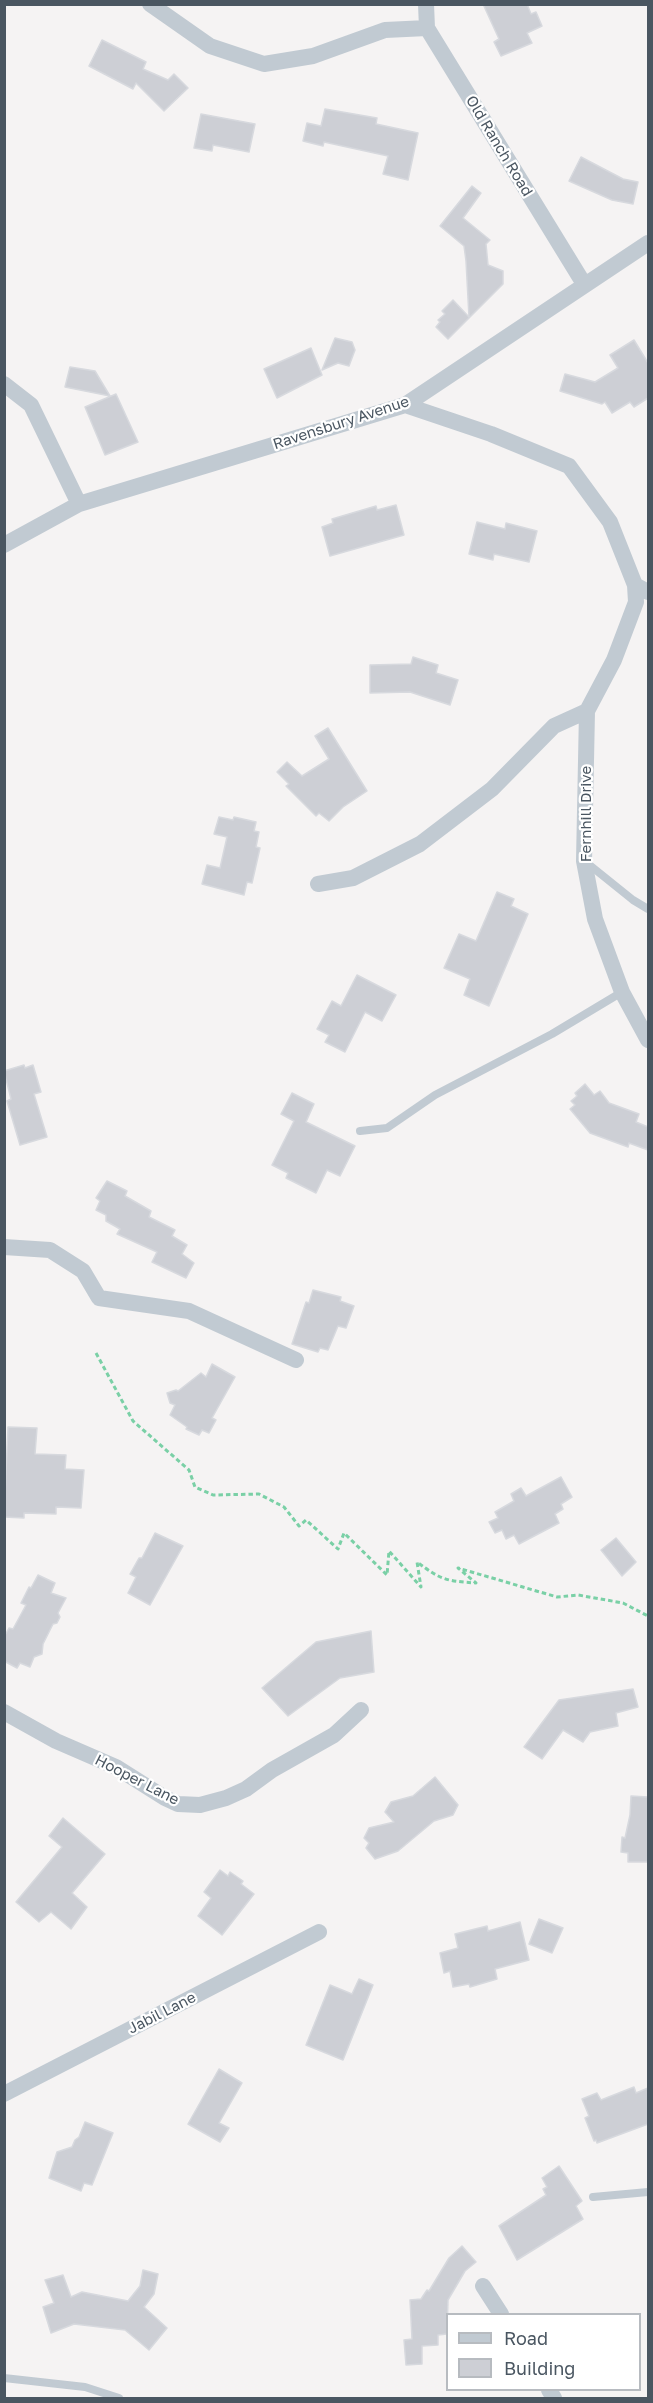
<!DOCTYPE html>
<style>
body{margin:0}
#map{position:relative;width:653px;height:2403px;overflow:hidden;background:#f5f3f3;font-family:"Golos Text",sans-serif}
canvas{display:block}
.frame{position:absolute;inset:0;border:6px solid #4a5661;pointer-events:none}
.legend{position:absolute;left:446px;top:2313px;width:195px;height:78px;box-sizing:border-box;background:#fff;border:2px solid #b7bbc0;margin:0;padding:8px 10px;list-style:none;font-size:18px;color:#4a5661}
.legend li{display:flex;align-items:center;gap:12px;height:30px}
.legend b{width:30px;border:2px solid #b7bbc0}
</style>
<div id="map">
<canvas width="653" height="2403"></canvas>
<div class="frame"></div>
<ul class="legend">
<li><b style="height:8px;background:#c1cad2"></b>Road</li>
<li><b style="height:16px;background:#cdcfd5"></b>Building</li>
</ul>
</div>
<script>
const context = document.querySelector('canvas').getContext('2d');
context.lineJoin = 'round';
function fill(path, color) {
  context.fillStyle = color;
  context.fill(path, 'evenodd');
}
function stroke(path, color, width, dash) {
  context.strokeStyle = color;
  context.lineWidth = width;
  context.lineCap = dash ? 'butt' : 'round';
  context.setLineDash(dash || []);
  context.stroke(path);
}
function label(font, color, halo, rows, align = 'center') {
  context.font = font + ' "Golos Text",sans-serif';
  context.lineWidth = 4.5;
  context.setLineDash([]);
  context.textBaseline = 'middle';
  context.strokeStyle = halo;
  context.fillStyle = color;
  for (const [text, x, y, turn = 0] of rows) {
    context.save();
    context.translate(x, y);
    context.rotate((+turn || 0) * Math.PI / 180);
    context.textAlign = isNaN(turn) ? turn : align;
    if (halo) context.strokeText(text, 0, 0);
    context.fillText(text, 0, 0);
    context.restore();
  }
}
const building = new Path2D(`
 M483 4H527L531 14 536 12 542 26 527 33 532 43 501 56 494 42 499 39Z
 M102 40 146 62 143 69 168 80 174 74 188 88 164 111 136 83 133 89 89 66Z
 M325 109 377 118 376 124 418 133 408 180 383 174 388 156 324 142 323 146 303 141 307 123 321 126Z
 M201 114 255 124 249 152 213 145 212 151 194 148Z
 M581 157 623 179 638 182 633 204 612 200 569 181Z
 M472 186 481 193 463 218 490 240 486 244 488 265 503 271V284L448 339 436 327 440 322 438 320 445 314 442 311 453 300 469 317 466 261 464 246 440 226Z
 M335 338 352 342 355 350 349 366 338 363 322 370Z
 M634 340 648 363V398L634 407 630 402 612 413 605 402 602 404 560 391 565 374 595 382 618 368 610 355Z
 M311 348 322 375 277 398 264 369Z
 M70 367 95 371 110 396 65 387Z
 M116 394 138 442 105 455 85 407Z
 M396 505 404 535 330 556 322 527 333 523 332 519 376 506 377 510Z
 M477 522 505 529 506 523 537 531 529 562 494 554 493 560 469 554Z
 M413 657 438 665 436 673 458 680 450 705 410 692 370 693V665L411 664Z
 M328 728 367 791 343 807 329 821 319 813 316 816 286 786 289 784 277 772 287 762 302 776 329 759 315 736Z
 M219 817 233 820 234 817 256 822 254 831 259 832 256 847 260 848 252 883 247 882 244 895 202 884 207 865 220 868 227 837 214 834Z
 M497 892 514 899 511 906 528 914 489 1006 464 995 470 979 444 968 459 934 476 941Z
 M357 975 396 995 382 1021 365 1012 345 1052 325 1042 329 1035 317 1029 332 1001 341 1006Z
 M24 1065 25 1068 33 1065 41 1092 34 1094 47 1137 20 1145 7 1101 11 1099 4 1071Z
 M585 1084 594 1095 600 1091 609 1103 639 1114 636 1122 648 1127V1150L629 1143 628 1147 590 1133 570 1109 575 1105 571 1101 577 1096 575 1093Z
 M292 1093 314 1104 306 1122 355 1146 340 1176 327 1170 316 1193 286 1178 288 1173 272 1165 294 1121 281 1114Z
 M107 1181 127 1191 125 1196 151 1211 149 1217 175 1230 172 1236 187 1245 182 1254 194 1263 186 1278 152 1262 157 1252 117 1234 120 1229 106 1221V1215L96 1210 100 1201 96 1198Z
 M313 1290 341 1297 340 1301 354 1306 346 1328 338 1326 328 1350 320 1348 318 1352 292 1344 306 1302 309 1303Z
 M212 1364 235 1377 212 1418 216 1420 209 1433 202 1430 199 1435 186 1429 187 1427 170 1415 175 1405 170 1403 167 1393 176 1390 178 1391 201 1373 206 1377Z
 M8 1427 37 1428 35 1454 66 1455 65 1469 84 1470 81 1508 56 1507V1514L24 1513V1518L4 1517Z
 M561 1477 572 1497 561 1504 563 1509 555 1514 559 1523 519 1544 514 1535 506 1539 502 1530 495 1533 489 1522 498 1518 495 1512 514 1501 511 1494 521 1488 526 1496Z
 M155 1533 183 1546 150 1605 128 1593 136 1577 130 1574 139 1558H142Z
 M616 1538 636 1562 622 1576 601 1550Z
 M38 1575 55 1583 51 1593 66 1598 58 1613 60 1617 57 1623 53 1624 43 1644 42 1654 34 1657 30 1667 20 1663 17 1668 4 1661V1637L9 1628 13 1629 26 1605 21 1603 29 1587 31 1588Z
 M371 1631 374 1672 340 1678 288 1716 262 1688 316 1642Z
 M633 1689 638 1707 616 1713 618 1726 590 1732 583 1742 563 1730 542 1759 524 1747 559 1700Z
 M435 1777 458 1805 453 1815 434 1821 398 1851 375 1859 366 1848 369 1843 364 1838 369 1828 394 1822 385 1812 391 1802 413 1796Z
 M631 1796 648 1797V1862H628V1853L621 1852 622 1837 625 1838 630 1815Z
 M63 1818 105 1854 72 1893 87 1907 71 1929 51 1912 39 1922 16 1902 62 1847 49 1836Z
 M220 1870 228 1876 230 1872 243 1881 241 1884 254 1894 222 1935 198 1916 211 1898 204 1892Z
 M539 1919 563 1928 552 1953 529 1944Z
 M520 1922 529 1960 495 1969 497 1979 470 1987 469 1984 453 1987 450 1971 444 1973 440 1953 458 1948 455 1934 487 1926 488 1931Z
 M359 1979 373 1985 343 2060 306 2045 330 1985 352 1994Z
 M219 2069 242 2083 219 2123 229 2128 220 2142 188 2124Z
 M634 2087 636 2093 648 2088V2124L597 2143 596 2140 594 2141 585 2118 589 2116 582 2099 597 2093 601 2100Z
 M85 2122 113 2133 92 2185 84 2183 81 2191 49 2178 57 2152 72 2147 75 2140 79 2137Z
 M559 2166 582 2201 576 2206 583 2219 517 2260 499 2226 546 2195 543 2189 547 2187 542 2178Z
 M462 2246 476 2262 465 2271 448 2300 447 2334 438 2335V2345L422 2346V2364L406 2365 404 2340 412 2339 410 2300 421 2299 427 2290 429 2291 449 2258Z
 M143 2270 158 2274 154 2294 144 2307 167 2328 149 2350 125 2330 74 2324 51 2333 43 2307 54 2303 45 2280 63 2275 71 2297 82 2292 128 2301 140 2286Z`);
fill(building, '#cdcfd5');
stroke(building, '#d7d9de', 1.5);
stroke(new Path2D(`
 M96 1353 133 1421 189 1470 195 1487 213 1495 259 1494 284 1507 299 1526 306 1520 338 1549 344 1533 387 1575 389 1551 421 1587 417 1562C441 1580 446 1581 476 1583L458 1568 557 1597 578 1595 623 1603 648 1616`), '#7ad0a6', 3, [4.5, 3]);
stroke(new Path2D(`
 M587 863 633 900 648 909
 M360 1131 387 1128 435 1095 552 1034 622 992
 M593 2197 648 2192
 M4 2378 85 2387 119 2398`), '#c1cad2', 8);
stroke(new Path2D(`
 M150 4 210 46 264 64 313 56 385 30 427 28
 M426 4 427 28 584 284
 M4 384 31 405 79 504
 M405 405 491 434 569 466 610 522 635 585 648 592
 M4 545 79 504 405 405 648 243
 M635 585 636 602 614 660 587 711 584 861 595 919 622 992 648 1040
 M318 884 353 878 420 844 492 789 554 726 587 711
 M4 1247 50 1250 83 1271 99 1298 189 1311 296 1360
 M4 1712 56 1741 116 1767 165 1798 178 1804 200 1805 226 1798 246 1789 272 1770 334 1735 361 1710
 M4 2094 319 1932
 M483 2286 501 2314
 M549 2390 554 2398`), '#c1cad2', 16);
label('15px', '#4a5661', '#fff', [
 ["Old Ranch Road",499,146,59],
 ["Ravensbury Avenue",341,423,-18],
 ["Fernhill Drive",586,814,-90],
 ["Hooper Lane",137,1780,27],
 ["Jabil Lane",162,2013,-27]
]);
</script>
